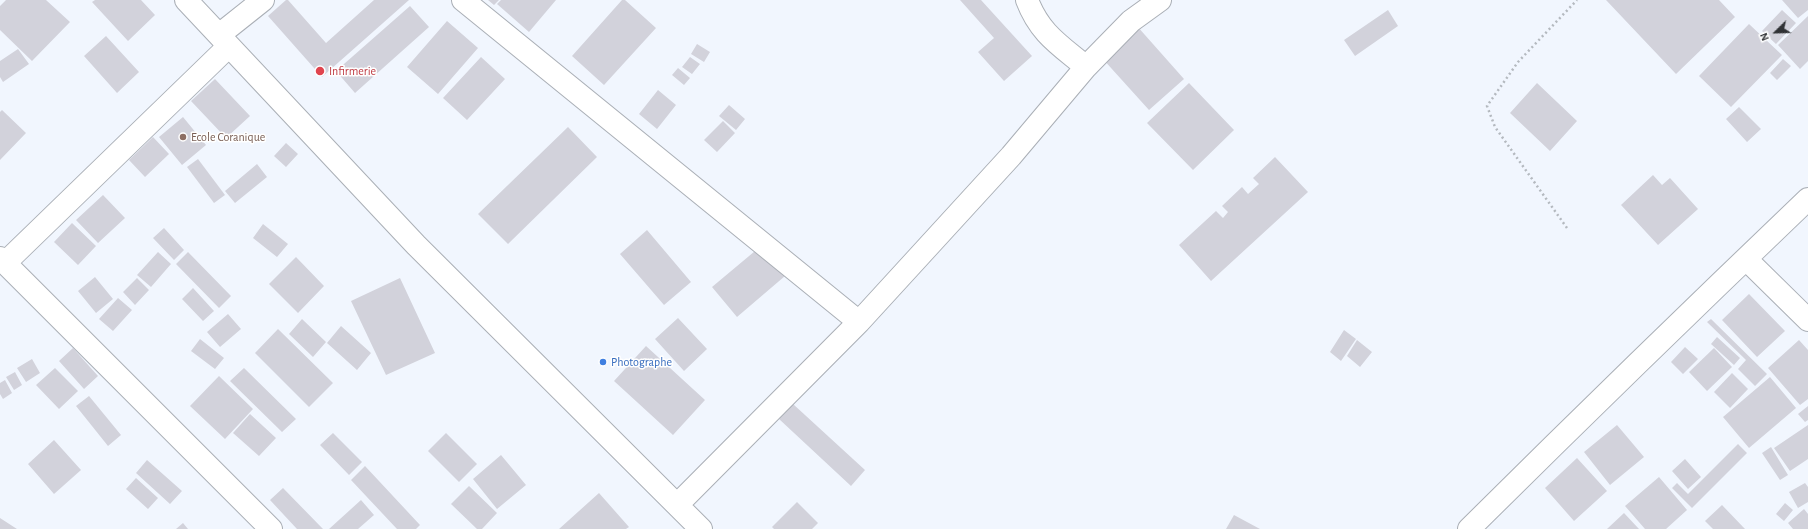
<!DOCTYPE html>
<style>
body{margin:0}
#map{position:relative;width:1808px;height:529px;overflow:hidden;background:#f1f6fe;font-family:"Alegreya Sans",sans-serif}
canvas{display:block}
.north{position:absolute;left:1756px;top:12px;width:40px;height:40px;-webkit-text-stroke:3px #fff;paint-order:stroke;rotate:247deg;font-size:11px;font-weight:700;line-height:16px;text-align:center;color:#303235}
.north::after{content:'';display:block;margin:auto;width:14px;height:18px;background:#303235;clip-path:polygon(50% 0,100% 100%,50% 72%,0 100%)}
</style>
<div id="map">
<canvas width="1808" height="529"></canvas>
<div class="north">N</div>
</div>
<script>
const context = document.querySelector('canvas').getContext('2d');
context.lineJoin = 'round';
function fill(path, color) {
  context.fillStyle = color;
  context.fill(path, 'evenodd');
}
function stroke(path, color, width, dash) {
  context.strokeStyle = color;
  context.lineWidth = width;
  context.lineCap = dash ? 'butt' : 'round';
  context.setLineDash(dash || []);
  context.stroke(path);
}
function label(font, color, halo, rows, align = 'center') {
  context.font = font + ' "Alegreya Sans",sans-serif';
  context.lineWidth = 3;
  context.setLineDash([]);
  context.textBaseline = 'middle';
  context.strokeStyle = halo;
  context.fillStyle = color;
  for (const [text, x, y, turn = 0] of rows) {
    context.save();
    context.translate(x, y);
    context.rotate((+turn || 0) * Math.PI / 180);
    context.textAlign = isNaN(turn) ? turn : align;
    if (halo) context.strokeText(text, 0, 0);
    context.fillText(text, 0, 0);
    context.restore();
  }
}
fill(new Path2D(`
 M6 0H46L70 22 32 61 0 30V6Z
 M95 0H141L155 15 128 41 92 2Z
 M286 0H288L326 43 374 0H409L322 77 268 16Z
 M488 0H499L494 5Z
 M501 0H556L529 32 497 4Z
 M622 0H625L656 28 604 85 572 56Z
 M960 0H981L1032 56 1004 81 978 52 994 38Z
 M1606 0H1719L1735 17 1676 74Z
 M1782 0H1808V10L1798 18Z
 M410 6 429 27 355 93 336 71Z
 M1388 10 1398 26 1355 56 1344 40Z
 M1782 10 1796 23 1776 44 1762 31Z
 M1808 16V61L1800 69 1778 45Z
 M447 21 478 48 438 94 407 67Z
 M1749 24 1782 55 1731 107 1699 76Z
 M1137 26 1184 79 1149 110 1102 58Z
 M106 36 139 72 117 93 84 56Z
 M697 44 710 52 704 62 691 54Z
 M18 49 29 64 3 82 0 77V61Z
 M481 57 505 79 467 120 443 98Z
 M690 57 700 64 692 74 682 67Z
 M1783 59 1791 66 1777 80 1770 73Z
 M678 68 690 78 684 85 672 75Z
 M215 79 250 116 226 138 191 101Z
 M1189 83 1234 130 1193 170 1147 123Z
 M1537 83 1577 121 1550 151 1510 113Z
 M658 90 676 105 657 129 639 114Z
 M729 105 745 119 736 130 719 116Z
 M1739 107 1761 129 1747 142 1726 119Z
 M2 110 26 133 0 160V112Z
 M183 117 206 145 182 165 159 137Z
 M723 121 735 133 717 152 704 140Z
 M568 127 597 157 508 244 478 214Z
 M153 137 169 154 145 177 129 160Z
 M286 143 298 154 286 167 274 156Z
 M1275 157 1308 192 1211 281 1179 245 1216 211 1223 218 1228 212 1222 206 1242 187 1248 194 1259 184 1253 178Z
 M198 159 225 195 214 203 187 167Z
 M257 164 267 177 235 203 225 191Z
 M1653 175 1662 185 1670 178 1698 209 1658 245 1621 205Z
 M103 195 125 218 98 243 76 220Z
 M72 223 96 246 78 265 54 242Z
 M263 224 288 244 277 257 253 238Z
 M164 228 184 250 174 260 153 238Z
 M647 230 691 282 664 305 620 254Z
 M761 246 785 276 737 317 712 287Z
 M158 252 171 264 151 287 137 275Z
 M188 252 231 296 219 308 176 264Z
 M296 257 324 286 298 313 269 284Z
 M95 277 113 299 96 313 78 291Z
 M137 278 149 290 135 305 123 292Z
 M400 278 435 353 386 375 351 301Z
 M193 288 214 311 203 321 182 299Z
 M1749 294 1785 331 1757 357 1722 320Z
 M118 298 132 310 113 331 99 319Z
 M228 314 241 329 220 347 207 332Z
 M678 318 707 349 684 371 655 339Z
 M302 319 326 342 313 357 289 334Z
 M1711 319 1767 374 1755 386 1738 369 1746 360 1707 322Z
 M341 326 371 353 357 370 327 343Z
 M278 329 333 383 309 407 255 353Z
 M1344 330 1356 339 1341 361 1330 352Z
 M1717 337 1740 358 1734 365 1711 344Z
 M200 339 224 358 215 369 191 351Z
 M1357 340 1372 352 1360 367 1347 356Z
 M1799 340 1808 350V399L1800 405 1768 368Z
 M646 346 705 400 673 435 614 381Z
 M1685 347 1698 359 1683 374 1671 362Z
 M73 348 98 376 84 389 59 361Z
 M1714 348 1732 367 1707 391 1689 372Z
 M32 359 40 373 26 382 17 368Z
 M55 368 78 391 59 409 36 385Z
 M244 368 296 419 282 432 230 381Z
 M15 372 22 385 14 390 6 377Z
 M1732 373 1748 389 1730 408 1714 392Z
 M219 376 253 409 225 439 190 406Z
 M1770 377 1796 408 1749 448 1723 417Z
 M5 380 12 393 3 399 0 394V383Z
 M89 396 121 435 108 446 76 406Z
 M793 404 865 470 851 486 779 419Z
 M1808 406V420L1805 422 1798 414Z
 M250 414 276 438 259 456 233 433Z
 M1617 425 1644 457 1610 485 1584 452Z
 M1808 425V459L1790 471 1774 448Z
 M333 433 362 462 349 475 320 445Z
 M446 433 477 464 459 482 428 451Z
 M54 440 81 470 54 494 28 464Z
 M1738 444 1747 453 1692 508 1672 488 1677 483 1688 494Z
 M1771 447 1788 475 1780 480 1762 453Z
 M501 455 526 485 497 509 473 479Z
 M1577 458 1607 491 1574 521 1545 488Z
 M1685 459 1701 477 1688 489 1672 471Z
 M147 460 182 491 170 504 136 473Z
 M365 466 420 525 416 529H397L351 480Z
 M1659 477 1687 510 1666 529H1645L1625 506Z
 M136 478 158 498 148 509 126 489Z
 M1805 483 1808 487V502L1798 508 1789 492Z
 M469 486 497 513 482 529H477L451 504Z
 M283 488 323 529H297L270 500Z
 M599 493 629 527 626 529H559Z
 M361 500 374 515 358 529H329Z
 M797 502 818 523 812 529H774L772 527Z
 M1785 503 1793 510 1784 521 1776 514Z
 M1722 505 1745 529H1713L1705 521Z
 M1804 509 1808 514V529H1793L1788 523Z
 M1624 513 1639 529H1607Z
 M1234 515 1260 529H1226Z
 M0 518 17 529H0Z
 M183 523 188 529H176Z`), '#d2d2db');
const street = new Path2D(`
 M186 0 416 245 701 529
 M463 0 859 322
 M1027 0C1040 34 1060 45 1086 67
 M219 35 263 0
 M0 258 271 529
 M1747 260 1808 320
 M5 263 229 46
 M677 505 859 322 1011 156 1086 67 1131 21 1160 0
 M1469 529C1581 418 1694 308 1808 199`);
stroke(street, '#aaafb6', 24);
stroke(new Path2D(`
 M1567 228 1495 127 1487 106 1518 62 1577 0`), '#b4b9bf', 2.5, [2, 3]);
stroke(street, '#fff', 22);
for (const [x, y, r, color] of [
 [320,71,5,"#e0444e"],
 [183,137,4,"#8d6e63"],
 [603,362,4,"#3f7fe0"]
]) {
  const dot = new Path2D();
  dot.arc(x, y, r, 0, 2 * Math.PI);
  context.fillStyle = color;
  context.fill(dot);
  stroke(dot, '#fff', 1.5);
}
label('12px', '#be3a42', '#fff', [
 ["Infirmerie",329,71]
], 'left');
label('12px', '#785e54', '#fff', [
 ["Ecole Coranique",191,137]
], 'left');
label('12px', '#366cbe', '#fff', [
 ["Photographe",611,362]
], 'left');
</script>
